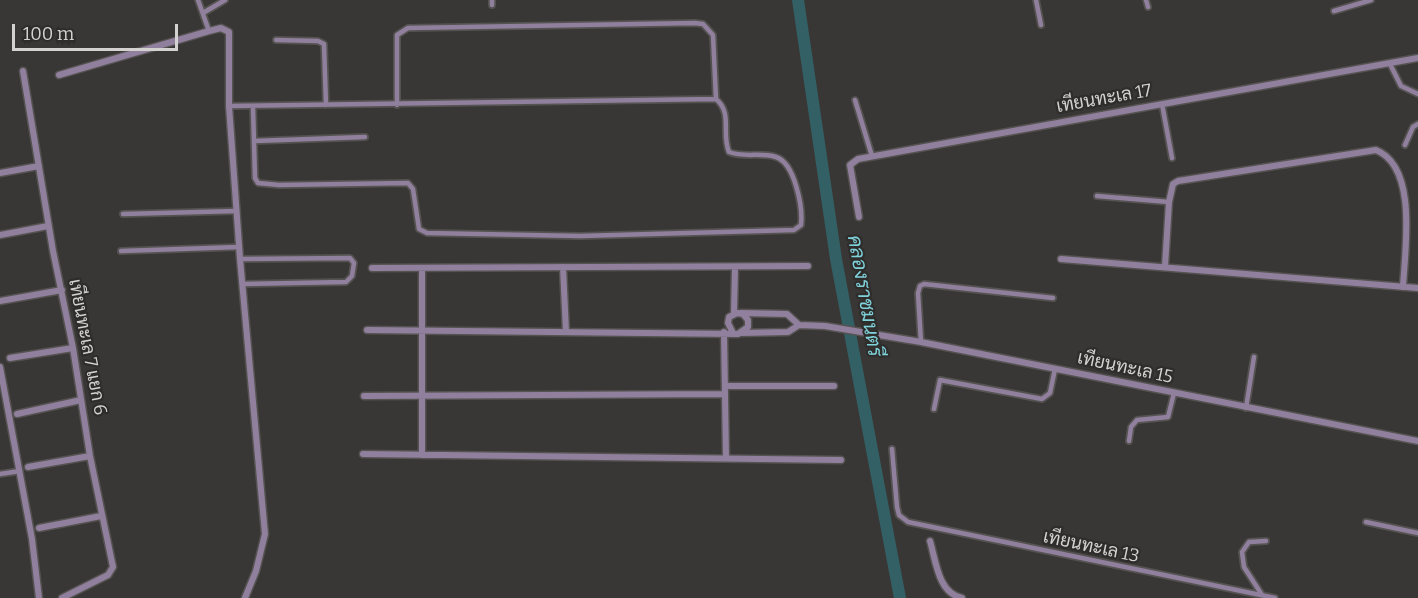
<!DOCTYPE html>
<meta charset="utf-8">
<style>
body{margin:0}
#map{position:relative;width:1418px;height:598px;overflow:hidden;background:#393735;font-family:Bitter,serif}
canvas{display:block}
.scale{position:absolute;left:12px;top:24px;width:166px;height:27px;box-sizing:border-box;border:3px solid #d3d2d0;border-top:0;padding-left:8px;font-size:18px;line-height:21px;white-space:nowrap;color:#d3d2d0;-webkit-text-stroke:4px #2f2d2b;paint-order:stroke}
</style>
<div id="map">
<canvas width="1418" height="598"></canvas>
<div class="scale">100 m</div>
</div>
<script>
const context = document.querySelector('canvas').getContext('2d');
context.lineJoin = 'round';
function stroke(path, color, width, dash) {
  context.strokeStyle = color;
  context.lineWidth = width;
  context.lineCap = dash ? 'butt' : 'round';
  context.setLineDash(dash || []);
  context.stroke(path);
}
function label(font, color, halo, rows, align = 'center') {
  context.font = font + ' Bitter,Sarabun,serif';
  context.lineWidth = 4.5;
  context.setLineDash([]);
  context.textBaseline = 'middle';
  context.strokeStyle = halo;
  context.fillStyle = color;
  for (const [text, x, y, turn = 0] of rows) {
    context.save();
    context.translate(x, y);
    context.rotate((+turn || 0) * Math.PI / 180);
    context.textAlign = isNaN(turn) ? turn : align;
    if (halo) context.strokeText(text, 0, 0);
    context.fillText(text, 0, 0);
    context.restore();
  }
}
stroke(new Path2D(`
 M798 0 836 259 900 598`), '#336065', 12);
const lane = new Path2D(`
 M198 0 209 31
 M1036 0 1041 25
 M1146 0 1148 7
 M492 5V0
 M1334 11 1371 0
 M203 13 225 0
 M276 40 318 41 324 44 326 105
 M1390 64 1401 86 1418 94
 M855 100 872 156
 M1162 104 1172 158
 M229 106 716 99 713 35 703 24 695 23 408 28 397 35V105
 M253 107 255 178 258 183 279 185 408 183 413 189 419 229 427 233 580 236 794 230 801 225C803 208 795 163 776 157 761 152 744 158 729 152 721 134 733 113 716 99
 M254 141 365 137
 M1405 145 1413 127 1418 124
 M1097 196 1169 202
 M123 214 237 211
 M121 251 239 247
 M240 259 350 258 354 263 352 276 346 282 242 284
 M921 342 918 293 920 286 924 284 1053 298
 M1246 408 1254 357
 M934 409 940 380 1042 399 1050 393 1055 369
 M1129 441 1131 427 1137 420 1168 417 1174 393
 M892 449 897 507 899 515 908 522 1275 598
 M0 474 20 471
 M1366 522 1418 533
 M1262 595 1244 567 1242 552 1249 542 1266 541`);
const street = new Path2D(`
 M23 71 53 251 73 348 90 456 113 567 108 575 62 598
 M59 75 209 31 221 28 229 32V106L240 259 265 534 256 571 245 598
 M0 173 39 166
 M859 217 850 165 858 159 1418 58
 M0 235 48 226
 M1061 259 1418 288
 M1165 266 1169 202 1173 184 1178 181 1376 150C1418 167 1405 249 1403 287
 M563 267 566 332
 M372 268 808 266
 M422 268V455
 M0 301 62 290
 M734 313 735 267
 M741 313 787 314 799 325
 M367 330 738 334 748 327V320L743 314 737 313 729 317 728 323 732 331
 M724 332 726 458
 M740 333 788 332 799 325 825 326 921 342 1418 441
 M10 358 73 348
 M0 367 32 539 39 598
 M725 386H834
 M364 396 724 394
 M17 414 81 400
 M363 454 841 460
 M28 467 90 456
 M39 528 101 516
 M930 541C936 561 938 593 962 598`);
stroke(lane, '#555351', 8);
stroke(street, '#555351', 9);
stroke(lane, '#917f9e', 4.5);
stroke(street, '#917f9e', 6);
label('18px', '#d3d2d0', '#2f2d2b', [
 ["เทียนทะเล 17",1104,99,-10],
 ["เทียนทะเล 7 แยก 6",87,347,79],
 ["เทียนทะเล 15",1125,368,12],
 ["เทียนทะเล 13",1091,547,12]
]);
label('italic 20px', '#7fd1da', '#2f2d2b', [
 ["คลองราชมนตรี",864,296,80]
]);
</script>
